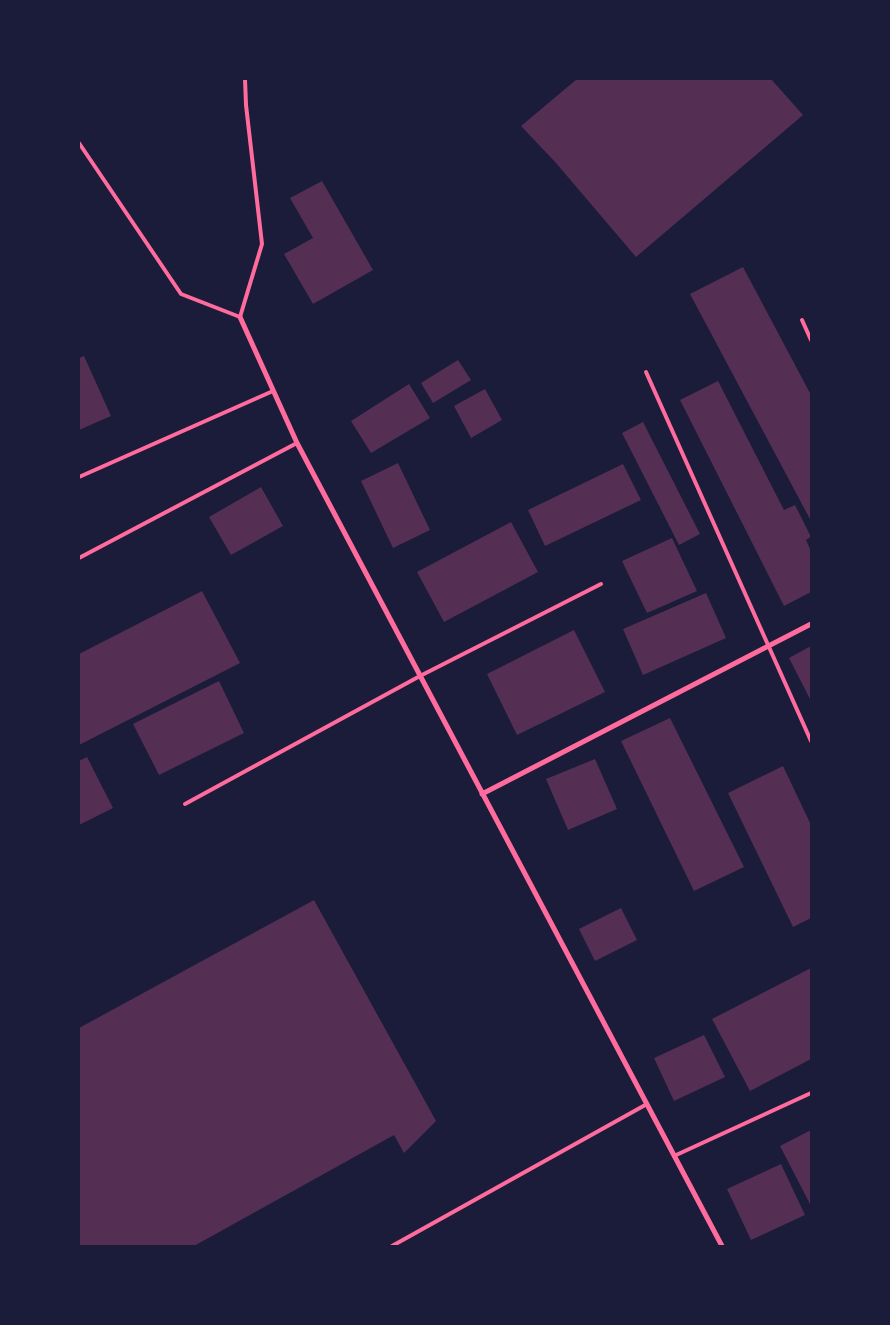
<!DOCTYPE html>
<style>
body{margin:0}
#map{position:relative;width:890px;height:1325px;overflow:hidden;background:#1b1b3a;font-family:"Public Sans",sans-serif}
canvas{display:block}
.frame{position:absolute;inset:0;border:80px solid #1b1b3a;pointer-events:none}
</style>
<div id="map">
<canvas width="890" height="1325"></canvas>
<div class="frame"></div>
</div>
<script>
const context = document.querySelector('canvas').getContext('2d');
context.lineJoin = 'round';
function fill(path, color) {
  context.fillStyle = color;
  context.fill(path, 'evenodd');
}
function stroke(path, color, width, dash) {
  context.strokeStyle = color;
  context.lineWidth = width;
  context.lineCap = dash ? 'butt' : 'round';
  context.setLineDash(dash || []);
  context.stroke(path);
}
fill(new Path2D(`
 M577 79H771L803 115 636 257 556 163 521 126Z
 M322 181 373 270 313 304 284 254 313 238 290 198Z
 M743 267 811 395V521L690 294Z
 M84 356 111 416 79 430V358Z
 M458 360 471 380 433 403 421 383Z
 M718 381 784 510 795 505 811 537 806 540 811 551V592L784 606 680 400Z
 M409 384 430 418 371 453 351 421Z
 M485 389 502 420 471 438 454 406Z
 M643 422 700 534 679 545 622 433Z
 M398 463 430 530 393 548 361 481Z
 M623 464 641 500 545 546 528 510Z
 M261 487 283 526 231 555 209 517Z
 M511 522 538 572 444 622 417 572Z
 M672 538 697 591 647 613 622 561Z
 M202 591 240 663 79 745V654Z
 M706 593 726 638 643 675 623 629Z
 M574 630 605 692 517 735 487 674Z
 M811 646V701L789 658Z
 M219 681 244 733 159 775 133 724Z
 M670 718 744 867 694 891 621 741Z
 M87 757 113 808 79 825V761Z
 M595 759 617 809 568 830 546 779Z
 M783 766 811 825V918L793 927 728 793Z
 M314 900 436 1121 404 1153 394 1135 194 1246H79V1028Z
 M621 908 637 940 595 961 579 929Z
 M811 968V1059L750 1091 712 1019Z
 M704 1035 725 1077 674 1101 654 1058Z
 M811 1130V1206L780 1146Z
 M781 1164 805 1215 751 1240 727 1189Z`), '#542f53');
stroke(new Path2D(`
 M79 143 181 294 240 317 262 244 246 105 245 79
 M802 320 811 340
 M646 372 811 741
 M79 477 273 391
 M79 558 297 443
 M185 804 420 676 601 584
 M674 1156 811 1093
 M392 1246 647 1104`), '#ff6b9d', 4);
stroke(new Path2D(`
 M240 317 297 443 722 1246
 M482 794 811 624`), '#ff6b9d', 5);
</script>
